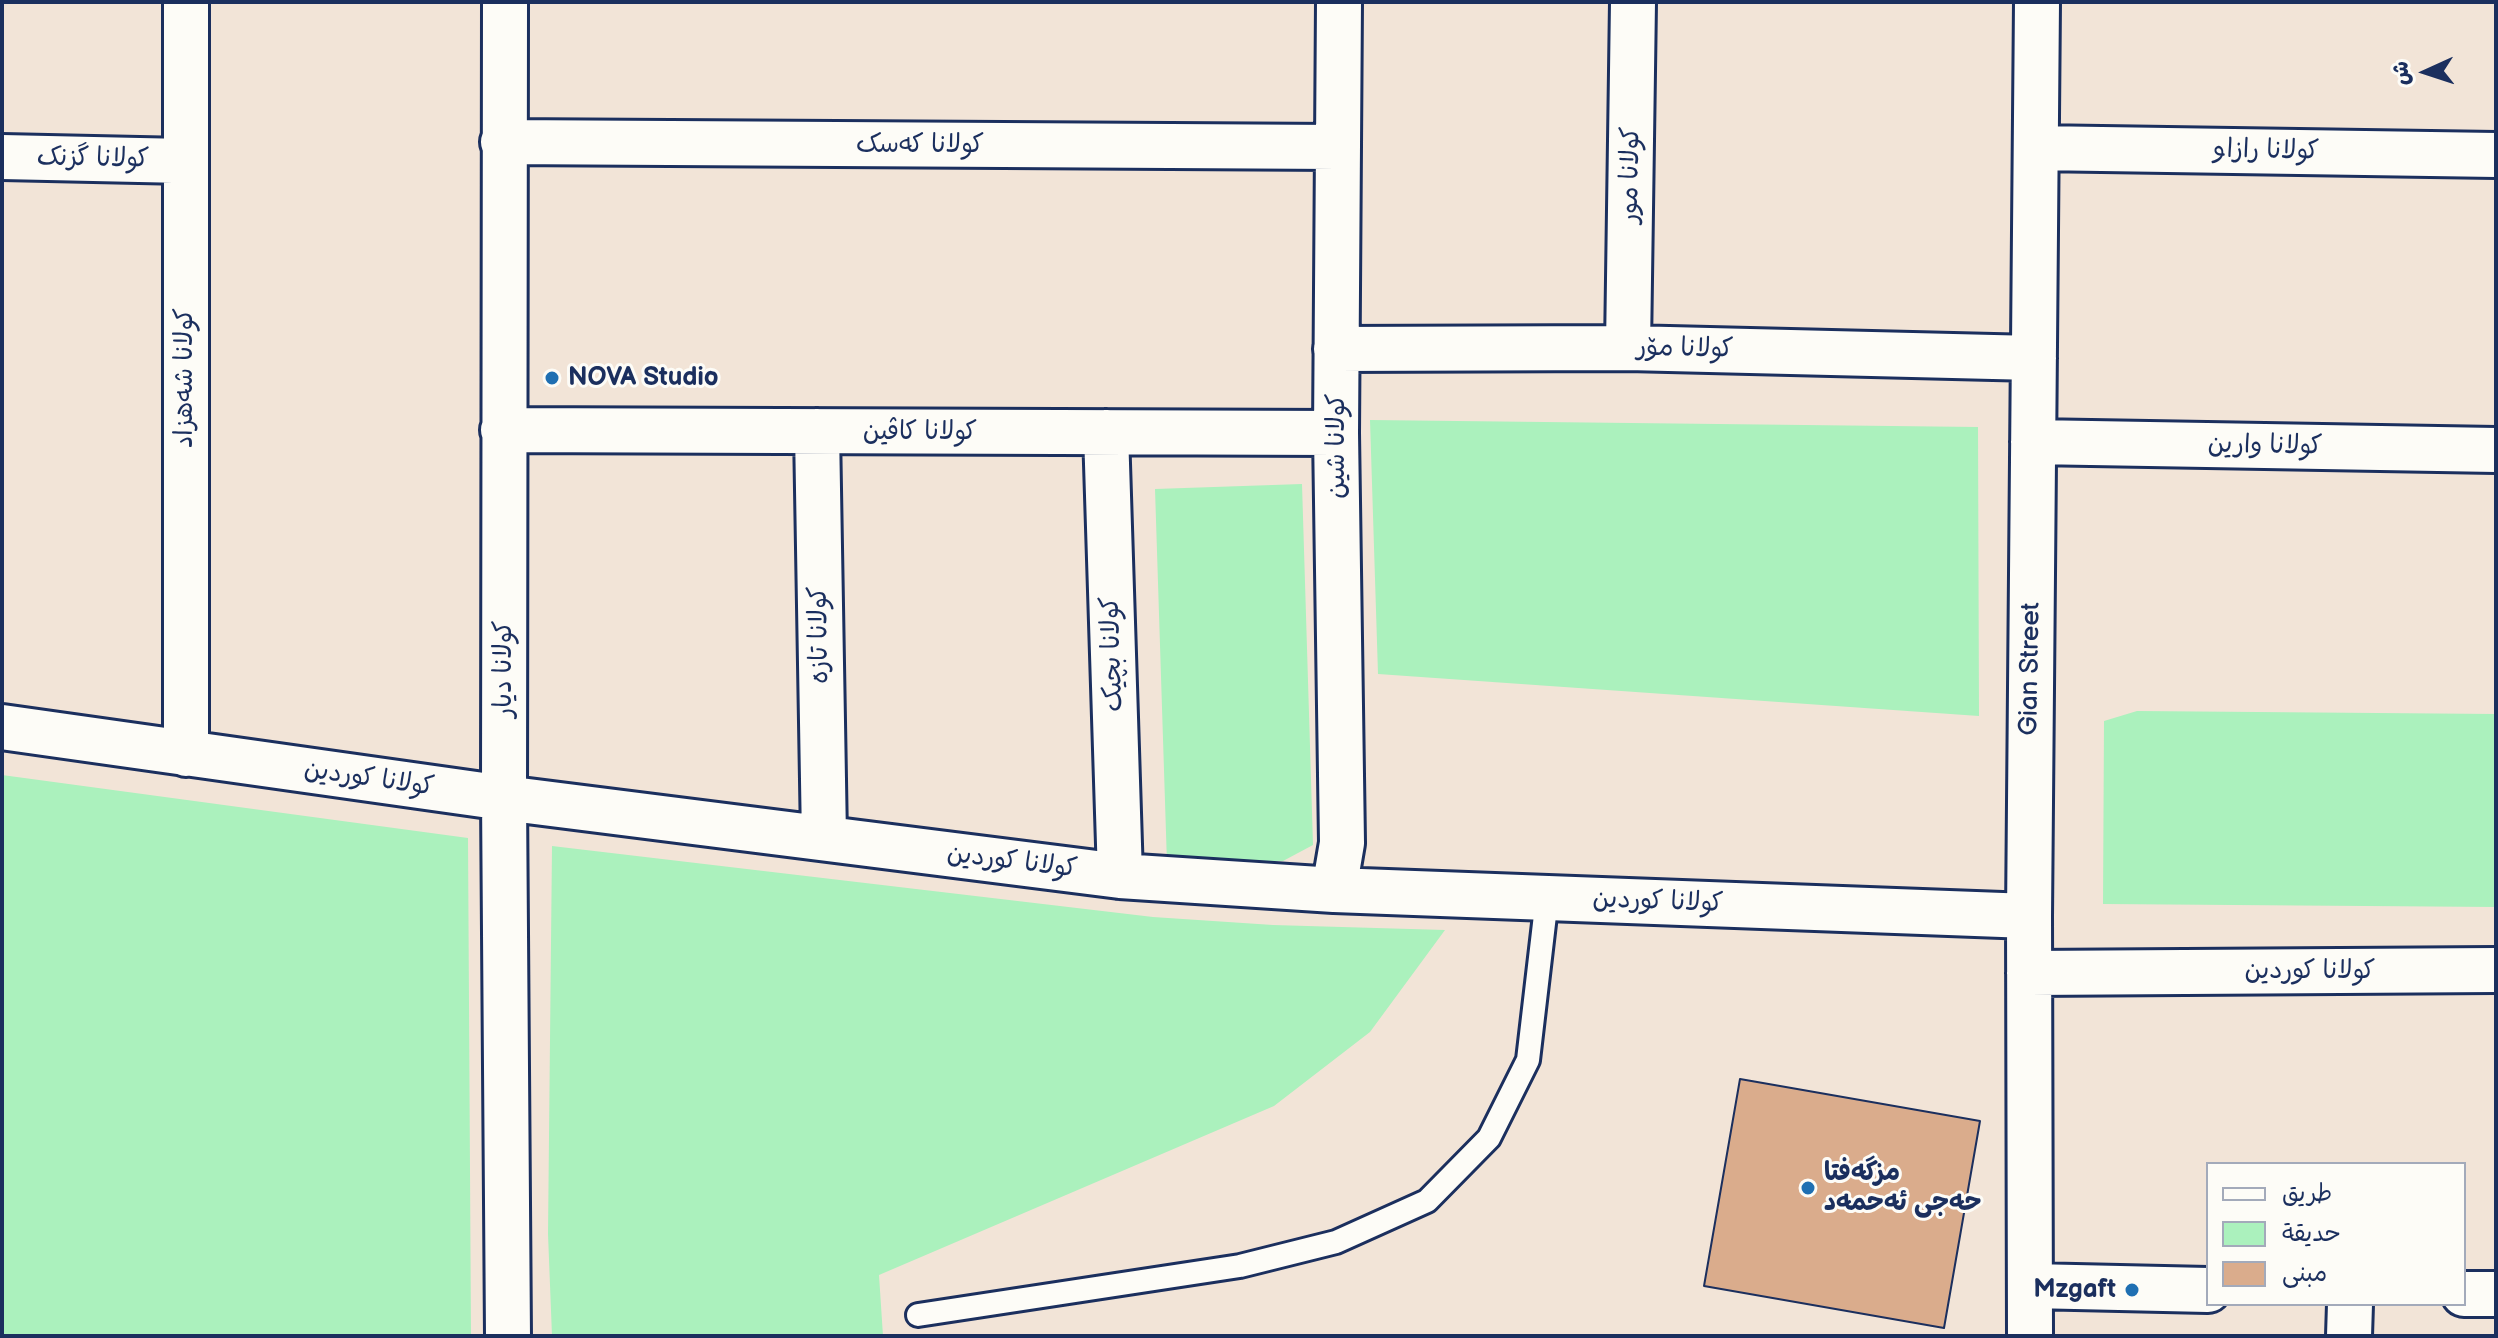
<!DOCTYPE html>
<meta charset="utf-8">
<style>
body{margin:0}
#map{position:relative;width:2498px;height:1338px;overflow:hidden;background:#f2e4d7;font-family:"Balsamiq Sans","Playpen Sans Arabic",sans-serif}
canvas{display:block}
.frame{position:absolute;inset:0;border:4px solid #1b2f5e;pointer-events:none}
.legend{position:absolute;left:2206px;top:1162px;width:260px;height:144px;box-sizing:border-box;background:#fdfcf7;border:2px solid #a3aaba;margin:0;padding:10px 14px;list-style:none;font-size:24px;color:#1b2f5e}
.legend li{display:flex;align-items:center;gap:16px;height:40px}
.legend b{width:40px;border:2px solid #a3aaba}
.north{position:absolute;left:2386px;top:32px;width:80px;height:80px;-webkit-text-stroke:6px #fdfcf7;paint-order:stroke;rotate:267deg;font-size:22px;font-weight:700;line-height:32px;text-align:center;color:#1b2f5e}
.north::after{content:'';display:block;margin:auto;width:28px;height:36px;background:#1b2f5e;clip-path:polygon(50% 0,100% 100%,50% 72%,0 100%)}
</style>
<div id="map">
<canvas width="2498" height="1338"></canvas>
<div class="frame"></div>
<ul class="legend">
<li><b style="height:10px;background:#fdfcf7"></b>طريق</li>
<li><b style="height:22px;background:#abf1bd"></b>حديقة</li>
<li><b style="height:22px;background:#daac8c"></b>مبنى</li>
</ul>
<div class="north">ش</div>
</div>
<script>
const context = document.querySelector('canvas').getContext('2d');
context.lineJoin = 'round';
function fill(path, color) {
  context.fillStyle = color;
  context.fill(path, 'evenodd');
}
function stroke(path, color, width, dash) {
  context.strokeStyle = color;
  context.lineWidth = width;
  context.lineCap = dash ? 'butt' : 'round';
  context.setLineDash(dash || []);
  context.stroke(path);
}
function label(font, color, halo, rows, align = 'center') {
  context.font = font + ' "Balsamiq Sans","Playpen Sans Arabic",sans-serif';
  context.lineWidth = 6;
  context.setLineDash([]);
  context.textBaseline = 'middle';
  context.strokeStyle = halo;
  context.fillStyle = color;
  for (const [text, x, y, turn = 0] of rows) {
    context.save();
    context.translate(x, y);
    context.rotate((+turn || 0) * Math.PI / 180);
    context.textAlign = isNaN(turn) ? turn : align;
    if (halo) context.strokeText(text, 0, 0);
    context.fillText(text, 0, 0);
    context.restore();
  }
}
fill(new Path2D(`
 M1370 420 1978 427 1979 716 1378 674Z
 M1302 484 1313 845 1283 861 1167 864 1155 489Z
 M2137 711 2496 714V907L2103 904 2104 721Z
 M2 775 468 838 471 1336H2Z
 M552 846 1153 917 1273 925 1445 930 1370 1032 1274 1106 879 1275 883 1336H552L548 1234Z`), '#abf1bd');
const building = new Path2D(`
 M1740 1079 1980 1121 1944 1328 1704 1286Z`);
fill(building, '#daac8c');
stroke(building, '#1b2f5e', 2);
const lane = new Path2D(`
 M918 1315 1240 1266 1336 1242 1427 1201 1489 1138 1528 1060 1547 898`);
const street = new Path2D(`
 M505 2 504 798 508 1336
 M503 142 1337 147
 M2036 148 2496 155
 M2 157 185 161
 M1628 348 1633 2
 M1336 349 1628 348 2034 358
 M503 430 1336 433
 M817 431 824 838
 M1106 432 1120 876
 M2033 442 2496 450
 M2 727 504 798 1120 876 1334 890 2029 916
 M186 754V2
 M1334 890 1342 843 1336 433 1339 2
 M2029 973 2496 970
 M2031 1286 2208 1290
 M2464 1294H2496
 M2030 1336 2029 916 2037 2
 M2349 1336 2350 1304`);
stroke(lane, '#1b2f5e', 28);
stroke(street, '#1b2f5e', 50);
stroke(lane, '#fdfcf7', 22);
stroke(street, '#fdfcf7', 44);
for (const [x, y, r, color] of [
 [552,378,8,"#1f6fb2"],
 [1808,1188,8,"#1f6fb2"],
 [2132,1290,8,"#1f6fb2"]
]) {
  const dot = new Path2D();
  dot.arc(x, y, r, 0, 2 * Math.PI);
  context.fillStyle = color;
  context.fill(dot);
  stroke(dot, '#fdfcf7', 3);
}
label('26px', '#1b2f5e', '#fdfcf7', [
 ["کولانا کەسک",920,145],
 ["کولانا رازاو",2266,151,1],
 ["کولانا گزنک",93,159,1],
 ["کولانا مور",1631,175,-89],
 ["کولانا مۆر",1685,349,1],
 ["کولانا شەهزاد",185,378,-90],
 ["کولانا کاڤین",920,432],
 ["کولانا شین",1337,446,-90],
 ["کولانا وارین",2265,446,1],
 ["کولانا تازە",820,635,-91],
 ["کولانا بچیک",1113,654,-92],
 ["کولانا دیار",504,669,-90],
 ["Gian Street",2031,669,-89],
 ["کولانا کوردین",369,779,8],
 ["کولانا کوردین",1012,862,7],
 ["کولانا کوردین",1658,902,2],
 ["کولانا کوردین",2310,971]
]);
label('bold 26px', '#1b2f5e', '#fdfcf7', [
 ["NOVA Studio",568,378],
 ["مزگەفتا",1824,1173],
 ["حەجی ئەحمەد",1824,1203],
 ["Mzgaft",2116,1290,"right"]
], 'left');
</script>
